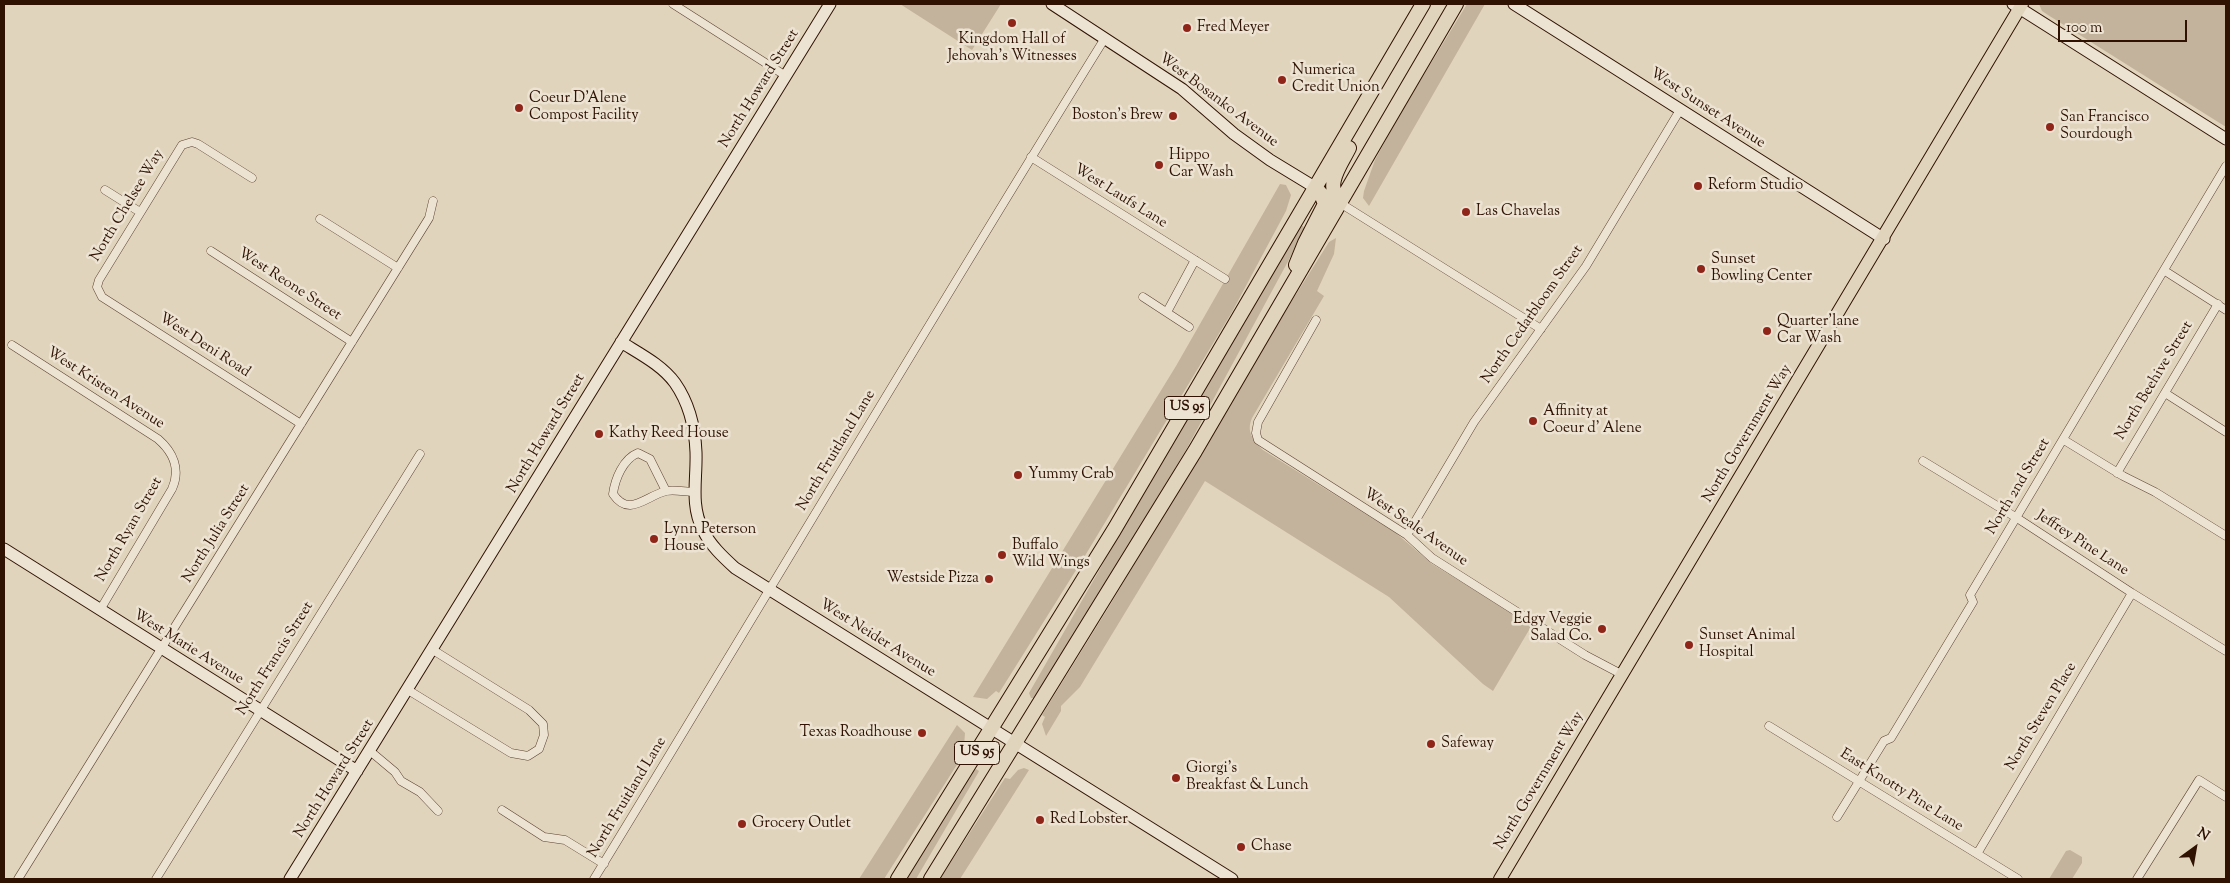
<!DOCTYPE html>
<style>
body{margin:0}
#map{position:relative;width:2230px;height:883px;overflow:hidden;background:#e1d4bc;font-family:"Sorts Mill Goudy",serif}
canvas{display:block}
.frame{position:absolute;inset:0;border:5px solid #301202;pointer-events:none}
.north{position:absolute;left:2170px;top:823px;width:50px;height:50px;-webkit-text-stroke:4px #ece3d3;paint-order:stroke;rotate:32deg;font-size:14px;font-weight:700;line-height:20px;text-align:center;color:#301202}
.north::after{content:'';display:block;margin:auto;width:18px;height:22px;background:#301202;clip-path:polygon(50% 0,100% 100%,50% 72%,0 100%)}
.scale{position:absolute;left:2058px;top:20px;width:129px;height:22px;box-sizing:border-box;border:2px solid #301202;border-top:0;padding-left:6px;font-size:15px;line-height:18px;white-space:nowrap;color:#301202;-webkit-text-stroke:4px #ece3d3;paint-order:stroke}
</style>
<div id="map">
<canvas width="2230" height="883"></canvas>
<div class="frame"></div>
<div class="north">N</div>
<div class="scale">100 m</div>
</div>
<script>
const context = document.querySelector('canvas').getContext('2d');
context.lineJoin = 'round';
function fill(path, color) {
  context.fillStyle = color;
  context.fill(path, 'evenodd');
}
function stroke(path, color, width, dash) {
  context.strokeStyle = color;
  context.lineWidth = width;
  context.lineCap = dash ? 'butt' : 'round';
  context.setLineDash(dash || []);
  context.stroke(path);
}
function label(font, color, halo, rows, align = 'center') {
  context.font = font + ' "Sorts Mill Goudy",serif';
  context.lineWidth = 5;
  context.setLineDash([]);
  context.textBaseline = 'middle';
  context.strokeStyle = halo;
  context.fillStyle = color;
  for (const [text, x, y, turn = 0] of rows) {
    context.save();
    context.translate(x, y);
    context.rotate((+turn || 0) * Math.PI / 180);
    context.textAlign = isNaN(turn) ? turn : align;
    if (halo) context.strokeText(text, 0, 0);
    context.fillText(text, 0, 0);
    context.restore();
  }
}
fill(new Path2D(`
 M900 4H1001L972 50Z
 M1467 4H1485L1369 206 1363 198 1364 191 1375 160 1400 114Z
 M2039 4H2226V127L2048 15 2042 11Z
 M1280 184 1286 185 1291 195 1286 211 1232 312 1083 559 999 693 996 691 987 699 973 697 1176 366Z
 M1299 226H1303L1305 230 1187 448 1137 532 1034 698H1031L1029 693 1100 569 1153 471Z
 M1336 238 1334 254 1317 291 1324 296 1252 418C1246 432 1253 440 1263 450L1396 533 1432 564 1532 625 1493 691 1483 684 1389 597 1205 481 1080 687 1061 706V711L1046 736 1042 724 1045 717 1042 715 1110 605 1271 334 1329 242Z
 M957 725 965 733 964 747 967 749 884 879H859Z
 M1024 768 1029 770 960 879H940L1005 778 1010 779 1018 770Z
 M976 769 979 771 978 773 916 879H903L970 772Z
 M2070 850 2082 857V863L2072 879H2049L2066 851Z`), '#c3b39c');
const street = new Path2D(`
 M673 4 786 76
 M1031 157 1225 279
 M252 178 198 144 192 142 182 145 99 280 97 287 102 297 301 424
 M105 190 140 212
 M1340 203 1541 329
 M320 219 398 268
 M211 251 352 342
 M2165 271 2226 310
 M1143 297 1189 327
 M1167 312 1195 260
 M1316 320 1258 422 1256 433 1258 440 1407 535 1432 558 1585 655 1623 675
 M12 345 158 439C173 452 181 469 172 489L100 610
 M2165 393 2226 432
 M2064 440 2123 476 2155 492 2226 536
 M1923 461 2017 518 2132 593 2226 651
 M2117 473 2218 304
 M666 491 650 459 638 453C623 459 615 479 613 494 629 518 646 496 666 491 674 489 686 492 694 492
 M1407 535 1474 422 1586 266 1680 110
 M408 690 511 753 528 756 539 749 544 735 543 724 529 710 433 650
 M1769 726 2018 879
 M370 751 395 772 401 781 420 792 438 811
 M502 810 544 837 565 840 604 864
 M1837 817 1884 741 1891 738 1973 602 1970 595 2226 166
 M1977 854 2132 593
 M18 879 429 218 433 201
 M156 879 420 454
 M594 879C765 599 932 317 1105 38
 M2137 879 2199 780 2226 797`);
const secondary = new Path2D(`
 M1052 4 1182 89 1234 134 1270 160 1316 188
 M1514 4 1884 239
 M2013 4 2226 139
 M621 342C640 354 662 365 675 383 689 403 695 428 696 452 697 479 690 505 703 530 710 545 723 557 735 568L1232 879
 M4 549 357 771
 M290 879 830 4`);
const primary = new Path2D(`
 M1500 879 2022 4`);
const highway = new Path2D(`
 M1340 203C1324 185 1340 166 1349 148
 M1296 265 1305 243 1325 204 1321 194 1316 188
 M898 879 1114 530 1423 4
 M931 879 1195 451 1456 4`);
stroke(street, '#5c4230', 9);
stroke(secondary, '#301202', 13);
stroke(primary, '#301202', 14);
stroke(highway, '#301202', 16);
stroke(street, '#ece3d3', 8);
stroke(secondary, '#ece3d3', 11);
stroke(primary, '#e1d4bc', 12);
stroke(highway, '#e1d4bc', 14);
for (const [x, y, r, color] of [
 [1012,23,5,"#8f2418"],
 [1187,28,5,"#8f2418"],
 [1282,80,5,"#8f2418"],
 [519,108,5,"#8f2418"],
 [1173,116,5,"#8f2418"],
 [2050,127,5,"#8f2418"],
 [1159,165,5,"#8f2418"],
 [1698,186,5,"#8f2418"],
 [1466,212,5,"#8f2418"],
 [1701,269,5,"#8f2418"],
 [1767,331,5,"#8f2418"],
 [1533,421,5,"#8f2418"],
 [599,434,5,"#8f2418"],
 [1018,475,5,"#8f2418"],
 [654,539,5,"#8f2418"],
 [1002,555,5,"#8f2418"],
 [989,579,5,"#8f2418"],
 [1602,629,5,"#8f2418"],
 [1689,645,5,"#8f2418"],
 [922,733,5,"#8f2418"],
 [1431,744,5,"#8f2418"],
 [1176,778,5,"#8f2418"],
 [1040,820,5,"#8f2418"],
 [742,824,5,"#8f2418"],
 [1241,847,5,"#8f2418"]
]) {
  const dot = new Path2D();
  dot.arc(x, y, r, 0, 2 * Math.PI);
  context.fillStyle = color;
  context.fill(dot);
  stroke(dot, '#ece3d3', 2);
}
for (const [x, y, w] of [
 [1187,408,45],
 [977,753,45]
]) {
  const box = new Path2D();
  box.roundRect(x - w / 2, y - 11.5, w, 23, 4);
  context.fillStyle = '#ece3d3';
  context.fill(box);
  stroke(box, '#301202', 1);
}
label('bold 14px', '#301202', null, [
 ["US 95",1187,408],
 ["US 95",977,753]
]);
label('15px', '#301202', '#ece3d3', [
 ["Fred Meyer",1197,28],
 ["Kingdom Hall of",1012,40,"center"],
 ["Jehovah's Witnesses",1012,57,"center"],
 ["Numerica",1292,71],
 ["Credit Union",1292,88],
 ["Coeur D'Alene",529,99],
 ["Compost Facility",529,116],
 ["Boston's Brew",1163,116,"right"],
 ["San Francisco",2060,118],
 ["Sourdough",2060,135],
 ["Hippo",1169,156],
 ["Car Wash",1169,173],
 ["Reform Studio",1708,186],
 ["Las Chavelas",1476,212],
 ["Sunset",1711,260],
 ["Bowling Center",1711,277],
 ["Quarter'lane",1777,322],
 ["Car Wash",1777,339],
 ["Affinity at",1543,412],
 ["Coeur d' Alene",1543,429],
 ["Kathy Reed House",609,434],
 ["Yummy Crab",1028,475],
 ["Lynn Peterson",664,530],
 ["House",664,547],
 ["Buffalo",1012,546],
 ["Wild Wings",1012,563],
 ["Westside Pizza",979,579,"right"],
 ["Edgy Veggie",1592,620,"right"],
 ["Salad Co.",1592,637,"right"],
 ["Sunset Animal",1699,636],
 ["Hospital",1699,653],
 ["Texas Roadhouse",912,733,"right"],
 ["Safeway",1441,744],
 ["Giorgi's",1186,769],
 ["Breakfast & Lunch",1186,786],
 ["Red Lobster",1050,820],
 ["Grocery Outlet",752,824],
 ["Chase",1251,847]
], 'left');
label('15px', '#301202', '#ece3d3', [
 ["North Howard Street",760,89,-58],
 ["West Bosanko Avenue",1218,101,37],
 ["West Sunset Avenue",1707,109,33],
 ["West Laufs Lane",1120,197,32],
 ["North Chelsee Way",128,206,-59],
 ["West Reone Street",289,285,33],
 ["North Cedarbloom Street",1533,315,-55],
 ["West Deni Road",204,346,33],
 ["North Beehive Street",2155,381,-59],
 ["West Kristen Avenue",105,389,33],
 ["North Howard Street",547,434,-59],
 ["North Government Way",1748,434,-59],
 ["North Fruitland Lane",837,451,-59],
 ["North 2nd Street",2019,487,-59],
 ["West Seale Avenue",1415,528,35],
 ["North Ryan Street",130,530,-60],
 ["North Julia Street",217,534,-58],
 ["Jeffrey Pine Lane",2082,544,33],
 ["West Neider Avenue",877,639,32],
 ["West Marie Avenue",188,648,32],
 ["North Francis Street",276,659,-58],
 ["North Steven Place",2042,717,-59],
 ["North Howard Street",335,779,-58],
 ["North Government Way",1540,781,-59],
 ["East Knotty Pine Lane",1901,791,32],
 ["North Fruitland Lane",628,798,-59]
]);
</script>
